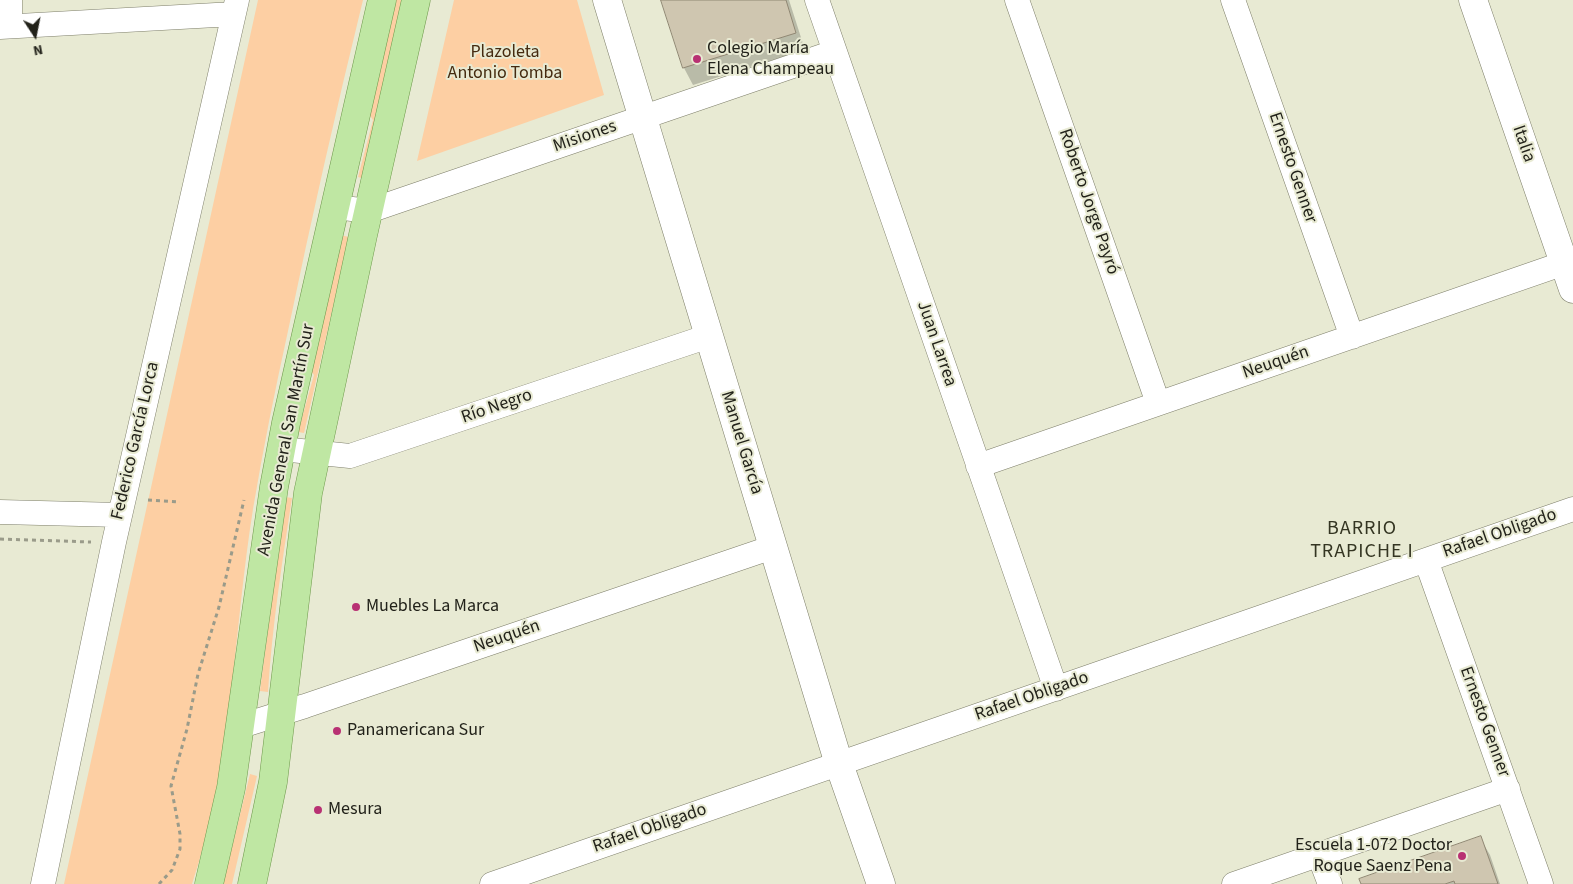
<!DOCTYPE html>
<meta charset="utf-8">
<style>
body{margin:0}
#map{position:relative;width:1573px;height:884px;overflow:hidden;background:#e8ead3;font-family:"Source Sans 3",sans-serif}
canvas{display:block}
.north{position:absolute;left:10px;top:10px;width:50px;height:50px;-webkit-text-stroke:4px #e8ead3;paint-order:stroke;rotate:169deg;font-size:14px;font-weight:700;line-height:20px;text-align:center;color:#22221a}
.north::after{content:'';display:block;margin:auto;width:18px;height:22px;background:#22221a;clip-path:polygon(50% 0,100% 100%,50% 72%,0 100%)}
</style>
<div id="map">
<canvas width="1573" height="884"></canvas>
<div class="north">N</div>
</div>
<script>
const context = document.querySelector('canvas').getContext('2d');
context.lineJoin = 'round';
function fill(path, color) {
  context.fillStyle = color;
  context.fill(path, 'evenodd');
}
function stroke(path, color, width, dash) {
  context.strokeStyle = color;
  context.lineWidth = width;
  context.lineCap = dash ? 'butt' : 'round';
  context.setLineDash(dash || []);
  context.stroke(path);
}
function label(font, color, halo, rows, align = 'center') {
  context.font = font + ' "Source Sans 3",sans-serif';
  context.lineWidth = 4;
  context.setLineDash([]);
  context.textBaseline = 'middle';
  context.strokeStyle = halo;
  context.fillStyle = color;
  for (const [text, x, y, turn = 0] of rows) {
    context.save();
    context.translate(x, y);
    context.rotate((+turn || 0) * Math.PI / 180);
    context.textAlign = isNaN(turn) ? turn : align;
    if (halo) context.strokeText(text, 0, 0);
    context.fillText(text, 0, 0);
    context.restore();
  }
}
fill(new Path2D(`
 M258 0H363C336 110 311 220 288 331 275 390 263 449 253 509 233 634 233 763 192 884H64Z
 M395 0H404L364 179 358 177 373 120 369 114Z
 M454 0H577L604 95 417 161Z
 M340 235 349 237 304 433 298 432 314 375 309 369Z
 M285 497 292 498C282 563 272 627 268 692L260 691Z
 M250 774 257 776 232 884H223Z`), '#fdcfa3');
fill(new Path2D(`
 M663 0H789L805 50 693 85 684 68Z
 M1480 838 1490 855 1500 884H1362Z`), '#0003');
const building = new Path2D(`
 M661 0H786L796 33 683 68Z
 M1481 836 1498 884H1455L1454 881 1445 884H1361L1359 879Z`);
fill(building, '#cfc6b0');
stroke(building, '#908773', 1);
const minor = new Path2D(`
 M10 0V26
 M817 0 1056 689
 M1017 0 1158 403
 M1233 0 1352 337
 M0 27 234 14
 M335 207 369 211 834 52
 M281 449 350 456 709 336
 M978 466 1573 260
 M0 512 120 515
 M1426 560 1541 884
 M241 726 305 706 773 547
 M1319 855 1330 884
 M43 884 114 542 237 0
 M492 884 1573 509
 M1234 884 1508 789`);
const tertiary = new Path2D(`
 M607 0 839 764 881 884
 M1473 0 1573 289`);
const primary = new Path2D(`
 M209 884 231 788 274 487 286 423 382 0
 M252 884 273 782 308 493 363 235 416 0`);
stroke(minor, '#7e7f6a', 25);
stroke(tertiary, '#7e7f6a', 29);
stroke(primary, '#6d984b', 29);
stroke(new Path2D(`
 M148 500 180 502
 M0 539 91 542
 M159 884 172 870 180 849V834L171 786 187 729 198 674 219 607 244 500`), '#9a9b8a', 3, [4, 4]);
stroke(minor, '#fff', 24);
stroke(tertiary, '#fff', 28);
stroke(primary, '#bfe7a3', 28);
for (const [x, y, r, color] of [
 [697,59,5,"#b83173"],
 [356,607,5,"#b83173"],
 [337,731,5,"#b83173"],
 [318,810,5,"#b83173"],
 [1462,856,5,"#b83173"]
]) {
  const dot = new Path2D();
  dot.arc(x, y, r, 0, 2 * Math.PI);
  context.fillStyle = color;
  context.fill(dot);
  stroke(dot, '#e8ead3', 2);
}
label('18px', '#22221a', '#e8ead3', [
 ["Colegio María",707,49],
 ["Elena Champeau",707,70],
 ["Muebles La Marca",366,607],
 ["Panamericana Sur",347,731],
 ["Mesura",328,810],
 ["Escuela 1-072 Doctor",1452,846,"right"],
 ["Roque Saenz Pena",1452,867,"right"]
], 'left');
label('18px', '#452b10', '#e8ead3', [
 ["Plazoleta",505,53],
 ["Antonio Tomba",505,74]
]);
label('18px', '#22221a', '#e8ead3', [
 ["Misiones",585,137,-19],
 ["Italia",1523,144,71],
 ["Ernesto Genner",1292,168,71],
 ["Roberto Jorge Payró",1088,202,71],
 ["Juan Larrea",936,344,71],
 ["Neuquén",1276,363,-19],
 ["Río Negro",497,407,-19],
 ["Avenida General San Martín Sur",287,440,-79],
 ["Federico García Lorca",136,441,-77],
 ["Manuel García",741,443,73],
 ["Rafael Obligado",1500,534,-19],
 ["Neuquén",507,637,-19],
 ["Rafael Obligado",1032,697,-19],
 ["Ernesto Genner",1484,722,70],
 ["Rafael Obligado",650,829,-19]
]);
context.letterSpacing = '1px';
label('20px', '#343522', '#e8ead3', [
 ["BARRIO",1362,530],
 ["TRAPICHE I",1362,553]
]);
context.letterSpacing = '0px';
</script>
